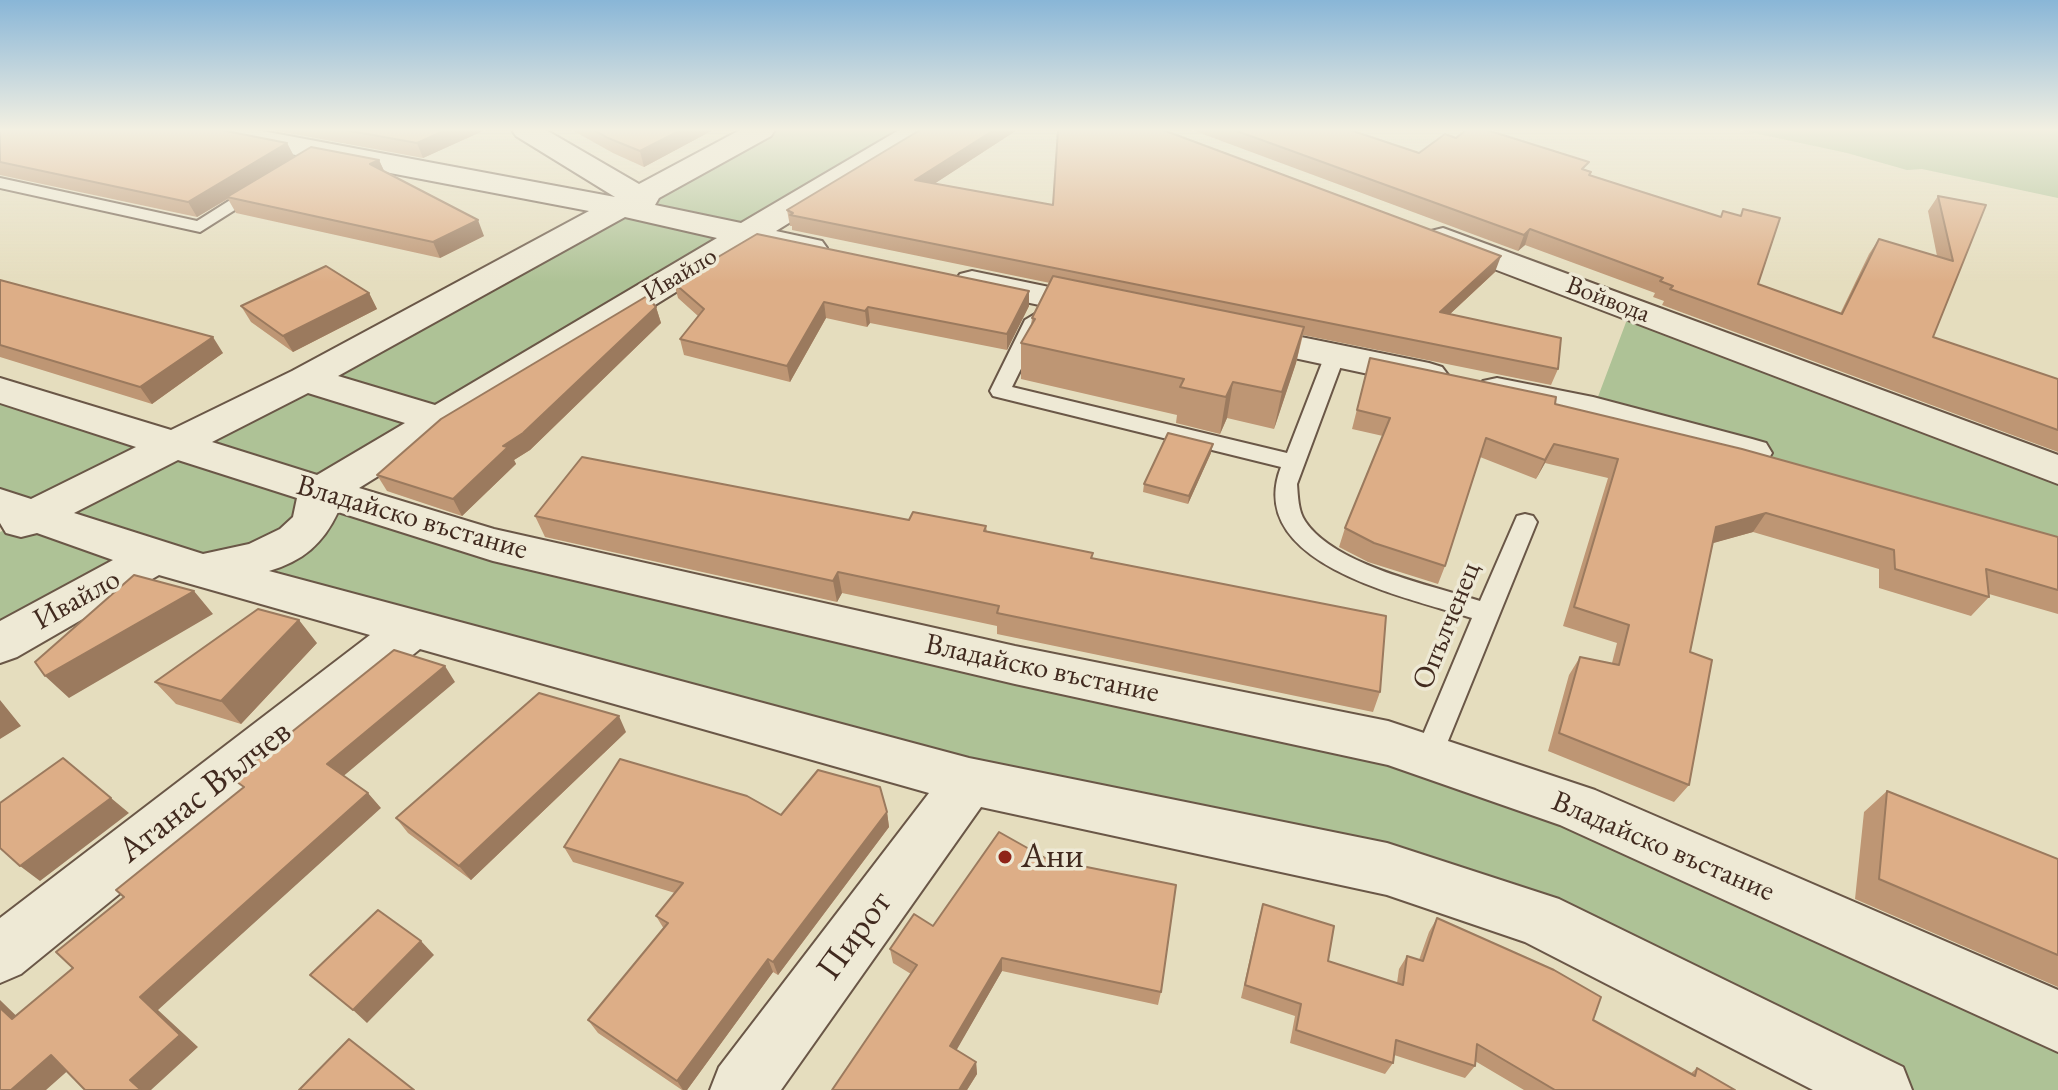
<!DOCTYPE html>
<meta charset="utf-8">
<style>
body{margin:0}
canvas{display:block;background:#e5ddbe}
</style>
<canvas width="2058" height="1090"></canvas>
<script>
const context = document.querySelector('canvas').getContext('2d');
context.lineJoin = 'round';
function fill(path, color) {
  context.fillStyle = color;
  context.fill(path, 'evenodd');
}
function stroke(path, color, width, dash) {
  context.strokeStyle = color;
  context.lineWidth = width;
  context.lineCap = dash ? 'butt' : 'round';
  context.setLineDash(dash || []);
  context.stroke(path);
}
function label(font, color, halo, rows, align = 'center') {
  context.font = font + ' "EB Garamond",serif';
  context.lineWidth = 7;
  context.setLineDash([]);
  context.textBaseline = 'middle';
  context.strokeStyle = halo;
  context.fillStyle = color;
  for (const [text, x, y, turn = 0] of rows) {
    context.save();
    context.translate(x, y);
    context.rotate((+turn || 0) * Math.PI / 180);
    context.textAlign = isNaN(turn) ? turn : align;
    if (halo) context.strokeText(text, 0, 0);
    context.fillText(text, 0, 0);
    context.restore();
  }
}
fill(new Path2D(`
 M761 130H919L321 492 1388 743 2058 1021V1090H1880L1539 919 154 557 0 644V532L33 516 0 504V390L178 445 620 207 688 220 639 197Z
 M1740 130H2058V198L1922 169 1907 170 1847 153Z
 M1631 309 2058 470V537L1593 410Z`), '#aec296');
const service = new Path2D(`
 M0 178 197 221 254 185H266L268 189 200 232 0 188Z
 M1035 314 1045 320 1012 387 1287 453 1325 355 1335 349 1342 351 1345 355 1297 484C1298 496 1298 511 1305 521 1335 566 1431 585 1480 601L1517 516 1525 514 1533 516 1537 522 1439 763 1429 766 1419 763 1415 754 1472 618C1408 597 1243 565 1281 467L993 396 990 391 1025 320Z`);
const minor = new Path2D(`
 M198 130H257L615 197 516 136 512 130H546L639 184 740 130H775L771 136 659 198 655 205 741 223 899 130H933L929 136 776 231 822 241 827 248 822 255 810 258 752 245 359 488 494 529 1015 646 1388 721 1595 790 2058 990V1052L1560 825 1388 765 1015 684 493 561 338 512C323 544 303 561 269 571L969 758 1387 843 1559 899 1903 1067 1912 1090H1813L1525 942 1387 895 981 807 781 1090H710L719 1067 929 793 420 649 21 974 0 983V918L370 635 159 575 17 657 0 663V621L113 560 37 533 21 537 6 533 0 523V489L31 499 136 447 0 403V378L171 430 292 371 589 211 212 139 202 136ZM625 217 717 238 435 405 338 376ZM308 393 405 423 317 475 212 442ZM178 460 297 498 293 517 280 529 249 544 203 554 74 513Z
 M1443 228 2058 455V484L1431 245 1427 238 1431 231Z
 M972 271 1112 300 1118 307 1112 314 1100 318 960 288 955 281 960 274Z
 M1242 325 1429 363 1442 367 1448 375 1442 383 1429 387 1229 344 1224 336 1229 328Z
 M1497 378 1593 397 1752 439 1766 443 1772 453 1766 463 1752 467 1591 422 1483 399 1478 390 1483 381Z`);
stroke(service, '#6a5747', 4);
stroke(minor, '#6a5747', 4);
fill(service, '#eee9d5');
fill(minor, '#eee9d5');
fill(new Path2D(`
 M0 130 287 143 294 157 379 160 384 171 484 236 440 258 236 213 228 199 197 217 0 175Z
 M272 130H485L423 158Z
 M572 130H713L644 167 613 153Z
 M920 130H1017L934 184 1053 205 1495 272 1449 315 1558 369 1551 385 1303 335 1296 363 1274 429 1227 418 1220 434 1176 423 1177 415 1021 379V343L1031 325 1032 318 1050 283 792 230V226H790L787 210Z
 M1192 130H1355L1354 131 1419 153 1456 138 1585 170 1591 172 1590 175 1720 217 1740 216 1743 209 1758 284 1840 314 1869 254 1879 239 1937 256 1928 211 1938 196 1986 205 1933 337 2058 379V452L1662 305 1664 301 1653 297 1655 293 1525 245 1518 251Z
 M0 280 223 353 152 404 0 357Z
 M674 283 1029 306 1007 350 870 323 867 327 826 318 790 382 684 355 680 339 698 316 678 298Z
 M369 293 377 309 293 352 251 322 241 306Z
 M656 307 661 323 530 450 514 460 516 464 462 516 387 491 377 475Z
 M1370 358 1555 404 2058 537V614L1989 594V597L1971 616 1879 588V569L1753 532 1712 543 1690 652 1689 785 1674 802 1548 751 1569 675 1580 657 1612 663 1617 643 1563 626 1608 478 1545 463 1536 479 1480 457 1445 566 1438 584 1368 562 1339 547 1345 528 1383 436 1352 429Z
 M1211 453 1188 504 1143 492 1144 484Z
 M535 516 909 520 986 526 987 532 1093 553 1092 558 1380 692 1373 712 997 634V626L842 593 837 602 545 537Z
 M317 643 241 724 176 704 155 682Z
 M626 732 471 880 408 833 396 818Z
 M1887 791 2058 859V987L1855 899 1864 812Z
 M887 812 889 827 778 975 773 972 687 1090H682L598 1033 588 1020 664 929 656 916 675 893 573 862 564 847 781 815Z
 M1263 904 1328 961 1397 983 1399 969 1407 956 1419 960 1429 932 1437 918 1593 1020 1690 1074 1697 1068 1735 1090H1524L1475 1061V1066L1465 1078 1394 1055 1393 1063 1385 1074 1290 1043 1295 1016 1241 998 1259 918Z
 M933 926 1161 992 1158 1005 1002 971 956 1050 976 1062 977 1074 967 1090 911 974 893 963 890 949Z`), '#be9674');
fill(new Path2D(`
 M446 130H485L423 158 417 143Z
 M681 130H713L644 167 640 151Z
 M994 130H1017L917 195 915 180Z
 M287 143 295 158 197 217 188 202Z
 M379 160 386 175 370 164Z
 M478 220 484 236 440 258 433 242Z
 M1530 229 1525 245 1518 251 1524 235Z
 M1501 256 1495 272 1435 328 1440 312Z
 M1029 291V306L1007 350V334Z
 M369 293 377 309 293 352 283 336Z
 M824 302 826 318 790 382 787 366Z
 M656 307 661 323 530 450 514 460 516 464 462 516 453 499 503 446Z
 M868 307 870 323 867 327 865 311Z
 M1304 327 1296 363 1274 429 1282 392Z
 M213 337 223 353 152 404 140 387Z
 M1233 382 1227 418 1220 434 1226 397Z
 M1213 444 1211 453 1188 504 1189 496Z
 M1554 444 1545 463 1536 479 1545 460Z
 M1766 513 1753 532 1703 546 1716 527Z
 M838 572 842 593 837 602 833 581Z
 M194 591 213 614 69 698 45 676Z
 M299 620 317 643 241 724 221 701Z
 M445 666 455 682 340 779 327 764Z
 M0 700 21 726 0 739Z
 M619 716 626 732 471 880 459 866Z
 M368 793 381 808 158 1010 198 1047 151 1090H141L130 1080 140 997Z
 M111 798 129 813 40 881 20 866Z
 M887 812 889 827 778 975 773 962Z
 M421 941 434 955 367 1023 353 1010Z
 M1002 958V971L952 1058 950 1046Z
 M768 959 773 972 687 1090H683L677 1081Z
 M0 1000 33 1032 12 1019 0 1008Z
 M51 1055 72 1067 46 1090H11Z
 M976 1062 977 1074 967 1090H959Z`), '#9b7a5e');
const building = new Path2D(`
 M0 130H221L287 143 188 202 0 162Z
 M345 130H446L417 143Z
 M594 130H681L640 151 608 138Z
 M920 130H994L915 180 1053 205 1058 130H1163L1501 256 1440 312 1561 338 1558 369 790 215 793 213 787 210Z
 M1234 130H1350L1419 153 1445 134 1456 138 1466 130H1487L1589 162 1582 169 1591 172 1589 175 1721 217 1723 211 1741 216 1743 209 1780 218 1758 284 1842 314 1879 239 1953 261 1938 196 1986 205 1933 337 2058 379V430L1670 289 1673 286 1660 281 1663 278 1530 229 1524 235Z
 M311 147 379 160 370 164 478 220 433 242 227 197Z
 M757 234 1029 291 1007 334 868 307 865 311 824 302 787 366 680 339 704 309 674 283Z
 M326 266 369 293 283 336 241 306Z
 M1053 276 1304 327 1282 392 1233 382 1226 397 1180 387 1184 379 1021 343 1035 319 1032 318Z
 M0 280 213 337 140 387 0 345Z
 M647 296 656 307 523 433 503 446 508 447 453 499 377 475 441 419Z
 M1370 358 1556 397 1555 404 1742 449 2058 537V590L1986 569 1989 597 1895 569 1894 550 1766 513 1716 527 1690 652 1712 660 1689 785 1559 733 1580 657 1619 665 1629 625 1574 607 1618 459 1554 444 1545 460 1486 438 1445 566 1374 543 1345 528 1390 418 1357 410Z
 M1168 433 1213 444 1189 496 1144 484Z
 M582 457 909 520 913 512 986 526 984 531 1093 553 1091 558 1386 616 1380 692 997 613 999 606 838 572 833 581 535 516Z
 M134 575 194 591 45 676 35 662Z
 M258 609 299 620 221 701 155 682Z
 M394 650 445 666 327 764 368 793 140 997 180 1035 130 1080 141 1090H85L51 1055 11 1090H0V1008L12 1019 73 968 56 952 124 897 116 890 244 787 233 779Z
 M539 693 619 716 459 866 396 818Z
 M63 758 111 798 20 866 0 848V803Z
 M620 759 747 796 781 815 818 770 880 787 887 812 773 962 768 959 677 1081 588 1020 668 923 656 916 683 883 564 847Z
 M1887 791 2058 859V955L1879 879Z
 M999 832 1047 859 1176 885 1161 992 1002 958 950 1046 976 1062 959 1090H832L917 965 890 949 914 914 933 926Z
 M1263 904 1334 926 1328 961 1403 985 1407 956 1423 961 1437 918 1554 970 1601 997 1593 1020 1695 1076 1697 1068 1735 1090H1555L1477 1044 1475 1066 1396 1040 1393 1063 1296 1030 1301 1004 1245 985Z
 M378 910 421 941 353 1010 310 975Z
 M349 1039 414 1090H299Z`);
fill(building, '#ddae87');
stroke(building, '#9b7a5e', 2);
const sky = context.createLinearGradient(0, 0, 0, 282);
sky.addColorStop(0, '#89b6d7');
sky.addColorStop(0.46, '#f3f0e2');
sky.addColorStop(1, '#f3f0e200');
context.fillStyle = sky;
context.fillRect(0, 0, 2058, 282);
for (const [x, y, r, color] of [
 [1005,857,8,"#8f2418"]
]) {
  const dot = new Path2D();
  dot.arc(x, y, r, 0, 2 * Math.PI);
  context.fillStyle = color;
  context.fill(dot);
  stroke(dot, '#eee9d5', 3);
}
label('26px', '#412a1f', '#eee9d5', [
 ["Ивайло",680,275,-31],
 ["Войвода",1608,300,21]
]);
label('30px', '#412a1f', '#eee9d5', [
 ["Владайско въстание",412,518,16],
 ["Ивайло",77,600,-29],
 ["Опълченец",1447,626,-68],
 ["Владайско въстание",1042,669,12],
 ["Владайско въстание",1663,847,23]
]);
label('36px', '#412a1f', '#eee9d5', [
 ["Атанас Вълчев",205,792,-38],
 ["Пирот",855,936,-54]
]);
label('36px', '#412a1f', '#eee9d5', [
 ["Ани",1021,857]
], 'left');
</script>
